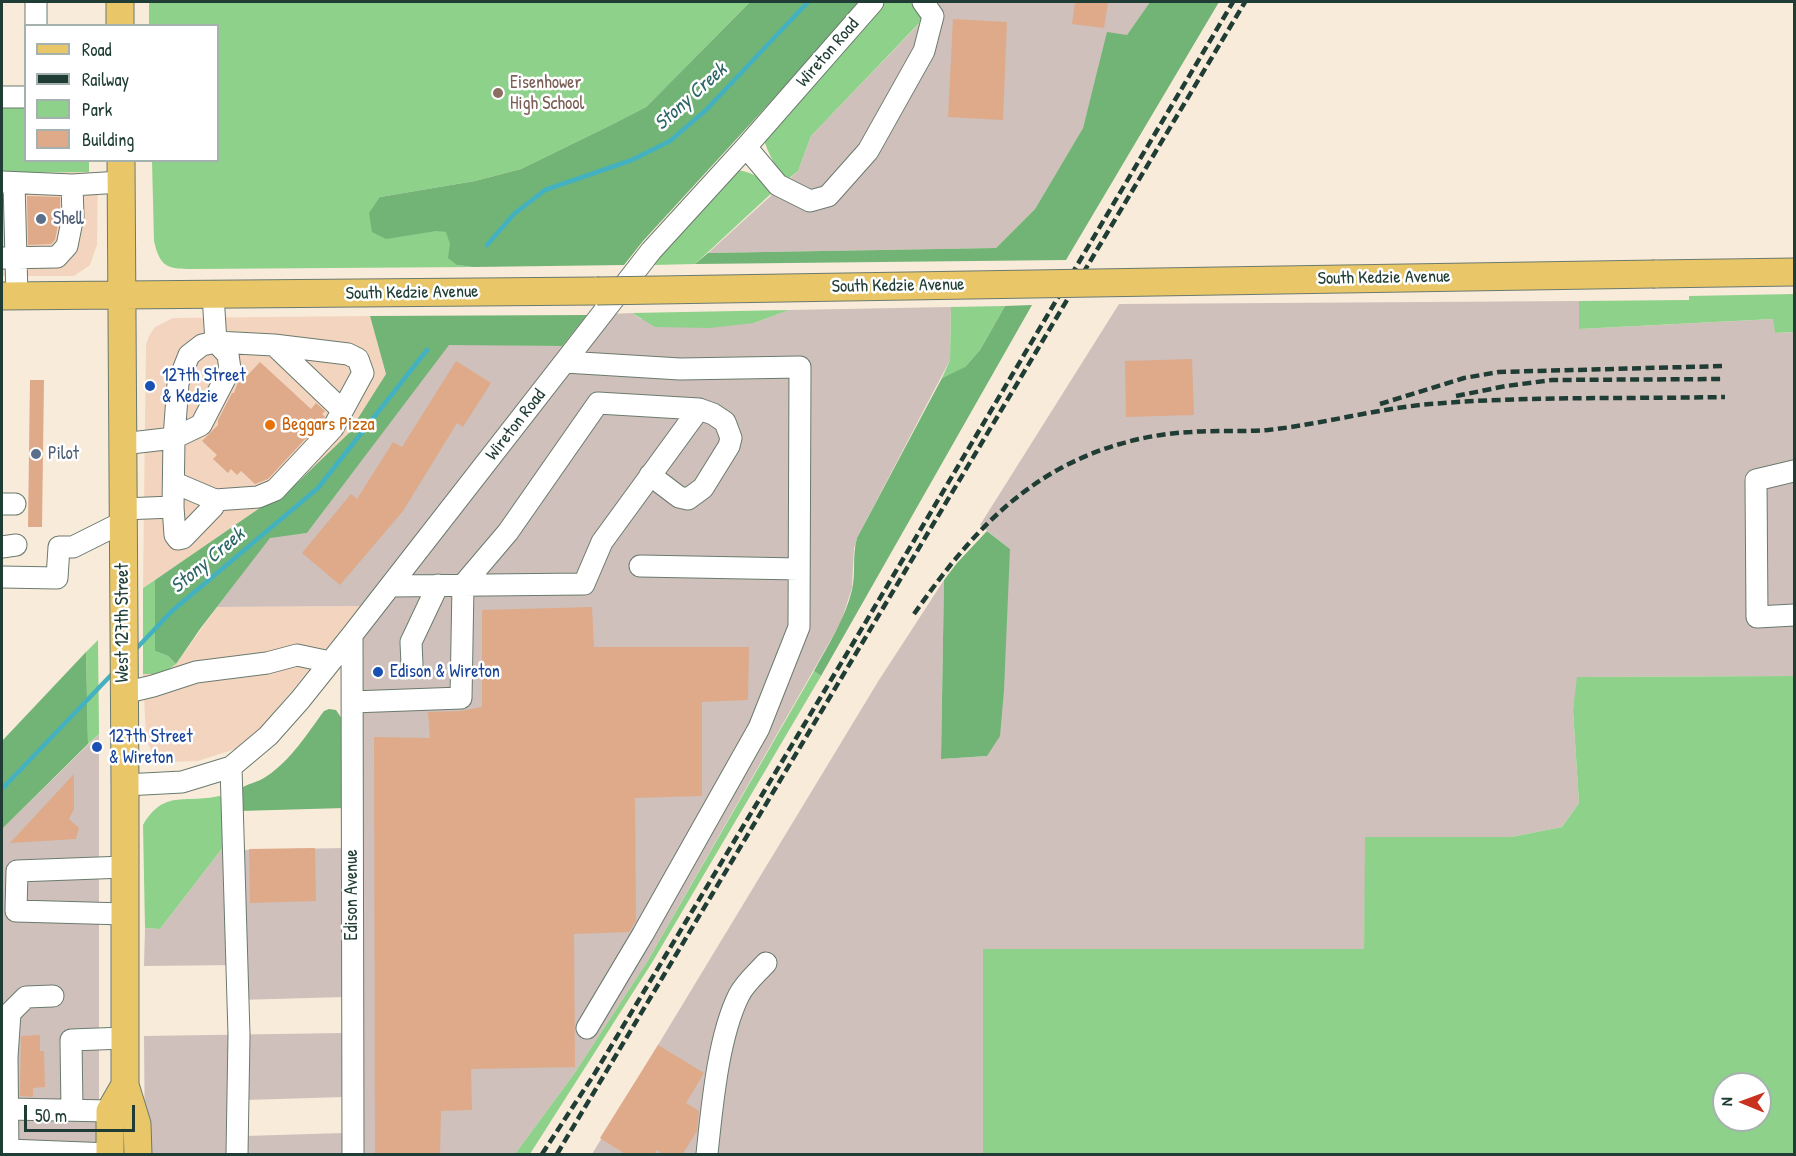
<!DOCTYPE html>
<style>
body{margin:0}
#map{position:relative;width:1796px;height:1156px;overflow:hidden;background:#f8ebda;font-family:"Patrick Hand",sans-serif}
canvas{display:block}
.frame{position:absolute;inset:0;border:3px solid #1f3d34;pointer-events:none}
.legend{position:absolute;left:24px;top:24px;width:195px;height:138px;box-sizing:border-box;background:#fff;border:2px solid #a5b1ae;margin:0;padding:8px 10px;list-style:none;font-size:18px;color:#1f3d34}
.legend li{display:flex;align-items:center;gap:12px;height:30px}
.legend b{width:30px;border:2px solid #a5b1ae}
.north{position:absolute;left:1712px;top:1072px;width:60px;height:60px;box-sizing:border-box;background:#fff;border:2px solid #a5b1ae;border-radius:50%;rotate:271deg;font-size:16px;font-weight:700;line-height:24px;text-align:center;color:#1f3d34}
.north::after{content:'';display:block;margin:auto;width:21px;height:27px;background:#c8321e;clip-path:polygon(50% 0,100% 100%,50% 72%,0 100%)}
.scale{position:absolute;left:24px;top:1105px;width:111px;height:27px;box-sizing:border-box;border:3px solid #1f3d34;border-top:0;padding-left:8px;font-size:18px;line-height:21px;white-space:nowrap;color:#1f3d34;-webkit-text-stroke:4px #fff;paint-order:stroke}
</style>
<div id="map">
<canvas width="1796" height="1156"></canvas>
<div class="frame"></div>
<ul class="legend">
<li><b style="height:8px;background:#e9c769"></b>Road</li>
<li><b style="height:8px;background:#1f3d34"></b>Railway</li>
<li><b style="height:16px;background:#8ed18a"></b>Park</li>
<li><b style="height:16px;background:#deaa89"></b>Building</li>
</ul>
<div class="north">N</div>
<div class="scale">50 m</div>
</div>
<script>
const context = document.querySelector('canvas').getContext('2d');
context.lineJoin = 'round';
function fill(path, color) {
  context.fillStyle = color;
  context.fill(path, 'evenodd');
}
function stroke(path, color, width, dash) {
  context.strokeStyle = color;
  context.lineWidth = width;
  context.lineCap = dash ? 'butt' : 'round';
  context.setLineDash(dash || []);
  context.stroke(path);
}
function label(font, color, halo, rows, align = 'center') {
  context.font = font + ' "Patrick Hand",sans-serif';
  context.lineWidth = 5;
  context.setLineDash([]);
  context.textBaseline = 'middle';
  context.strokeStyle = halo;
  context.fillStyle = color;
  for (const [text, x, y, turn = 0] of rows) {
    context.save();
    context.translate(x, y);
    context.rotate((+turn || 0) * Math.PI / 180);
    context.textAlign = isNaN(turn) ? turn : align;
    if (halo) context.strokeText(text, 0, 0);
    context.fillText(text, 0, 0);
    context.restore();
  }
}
fill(new Path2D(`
 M98 172 97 245 90 265 74 276H2V173Z
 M370 316 386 374 348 434 299 481 143 588 146 345 149 336 155 327 173 318Z
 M361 606 262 727 235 749 198 761 167 762 154 756 146 739 143 674H162L176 664 217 607Z`), '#f3d4bf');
fill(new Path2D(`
 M940 2H1150L1095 82 1083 128 1035 209 996 248 708 253 798 171 811 136Z
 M1579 301V329L1774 319 1775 333 1794 332V676L1578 677 1573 710 1579 803 1562 827 1511 837H1366L1364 949H983V1154H592L879 680 944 580 941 759 987 756 1010 549 980 525 1119 304Z
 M951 307 950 360 857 538 854 549 852 588 841 622 647 962 574 1074 515 1154H360L358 661 361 606 217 607 270 537 307 533 449 344 561 346 587 315 632 313 641 319 754 323 789 310Z
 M99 734V1154H2V829Z
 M227 842 240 850 344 848V997L238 1000 236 965 144 966 145 928 160 929Z
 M344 1033V1097L245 1100V1136L344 1133 343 1154H145L144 1036Z`), '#cfc0bb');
fill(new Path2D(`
 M149 2H750L646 107 611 125 521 169 475 181 380 197 386 238 436 230 447 232 457 265 473 267 192 269C167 269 160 267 154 241L152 161 218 160V26L149 25Z
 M881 2H913L927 15 811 136 798 171 787 180C775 168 769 154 763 138Z
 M2 102H25L26 160 89 161V172L2 173Z
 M738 170C754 173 763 179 775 190L695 264 652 265Z
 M1794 294V332L1775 333 1773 319 1579 329V301L1689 300V296Z
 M1005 306 980 350 964 368 942 378 950 360 951 307Z
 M789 310 754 323 709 328 655 327 632 313Z
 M155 580V651L168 656 176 664 162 674H143V588Z
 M98 640 99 734 88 744 86 652Z
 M814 671 821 676 653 961 530 1154H515L574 1074 647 962Z
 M1794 676V1154H983V949H1364L1365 837H1511L1562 827 1579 803 1573 710 1577 677ZM1724 1084H1760V1120H1724Z
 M219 796 225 798 227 842 160 929 145 928 143 825C164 789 184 804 219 796Z`), '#8ed18a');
fill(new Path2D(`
 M750 2H862L643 241 624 265 473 267 457 265 448 258 450 244 446 232 436 231 386 239 372 232 369 213 380 197 475 181 521 169 611 125 646 107Z
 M1150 2H1219L1066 260 695 264 708 253 996 248 1035 209 1083 128 1107 32 1127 35Z
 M1032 305 821 676 814 671C828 645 845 619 852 590 856 573 852 555 857 538L942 378 965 367 980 350 1005 306Z
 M587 315 562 346 449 345 307 533 270 538 200 629 176 664 168 656 155 651V580L299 481 348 434 386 374 370 316Z
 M987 531 1010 549 1004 690 1000 736 987 756 941 759 944 580 957 563Z
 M86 652 88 744 2 829V741Z
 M329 709 336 710 342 719 345 808 239 811 238 791C246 783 258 783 267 776 291 760 307 734 324 711Z`), '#72b376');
stroke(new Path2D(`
 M487 245 514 214 545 190 632 160 670 141 706 110 808 2
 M134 651 172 611 318 488 427 350
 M2 789 114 672`), '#44b1c1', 4.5);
fill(new Path2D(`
 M1075 2H1108L1104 28 1072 24Z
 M953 19 1007 22 1003 120 948 117Z
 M27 196 60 197V215L55 240 51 244 28 245Z
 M1192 359 1194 415 1126 417 1125 361Z
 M456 361 491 383 463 427 457 423 403 511 340 585 302 553 351 494 357 499 393 442 402 447Z
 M260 362 311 409 316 403 325 411 322 414 325 417 323 420 268 479 255 484 241 471 237 475 231 469 228 473 213 459 217 455 202 441 218 425V420L232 393H234L239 379H244Z
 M30 380H44L42 527H28Z
 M592 607 594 647H749L748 700 702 702V796L635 798 636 921 629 932 574 934 575 1067 471 1069 472 1110 441 1111 440 1155H375L374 737 430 738 428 712 461 711 482 707V610Z
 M74 774V809L69 819 79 828 76 839 10 843Z
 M315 848 316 901 250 903 249 849Z
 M40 1035V1051H44L45 1087 33 1088V1097L20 1096 21 1036Z
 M658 1045 704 1073 686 1103 699 1111 697 1131 682 1155H664L657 1150 654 1155H627L600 1138Z`), '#deaa89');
const minor = new Path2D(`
 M36 2V26
 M2 97H26
 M746 147 778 185 810 201 828 196 868 151 924 51 933 16 923 2
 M2 182 72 185 121 182
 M14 183 17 296
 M2 258 57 257 67 246 73 216 72 185
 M274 345 342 410
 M565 362 680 369 800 367 799 627 759 728 643 934 587 1028
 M122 444 174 438 201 425 230 369 228 355 216 342 213 295
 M1794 471 1756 480 1757 617 1794 615
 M650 475 679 497 688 499 703 488 729 446 731 438 725 422 713 414 699 409
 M175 483 215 500 258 497 275 490 333 428 363 373 358 359 348 354 274 345 216 342 202 345 189 355 178 383 174 438 173 507 175 535 178 539 183 538 213 507 215 500
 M2 504H15
 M123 509 173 507
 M2 547 16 545
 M640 566 799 569
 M2 577 57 578 59 547H73L123 522
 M352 635 353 1154
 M412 665 411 642 438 585
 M124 693 153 686 196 672 267 663 297 655 330 662
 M352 702 461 698 463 585 508 532 598 403 699 409 602 542 584 584C519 585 455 585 390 586
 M231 767 239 1035 237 1154
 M125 785 182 782 231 767 268 736 300 700 352 635 651 251 746 147 873 2
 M125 867 17 871 16 911 125 914
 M8 1109 110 1111
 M72 1110 71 1040 125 1038
 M8 1150 110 1154
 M8 1154 7 1057 10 1013 26 997 53 996
 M707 1154C712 1107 718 1037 739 995 745 983 757 973 766 963`);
const major = new Path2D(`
 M120 2V26
 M121 160 125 785V1085L137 1124 138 1154
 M1655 274 1794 272
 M2 296 597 291
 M110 1154V1111L125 1085`);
stroke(minor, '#6b7a6e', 23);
stroke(major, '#6b7a6e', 29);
stroke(minor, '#fff', 21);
stroke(major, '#e9c769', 27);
stroke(new Path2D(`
 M1456 396 1506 386 1552 380 1724 379
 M1380 404 1464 378 1499 372 1724 366
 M914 614C955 556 997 503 1061 468 1100 447 1146 434 1191 432 1217 430 1243 432 1268 430 1323 424 1375 409 1430 404 1527 396 1627 399 1725 397
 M542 1154 595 1073 864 625 1233 2
 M557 1154 1245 2`), '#1f3d34', 4.5, [9, 4.5]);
const majorBridge = new Path2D(`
 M597 291 1655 274`);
stroke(majorBridge, '#6b7a6e', 29, []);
stroke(majorBridge, '#e9c769', 27);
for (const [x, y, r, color] of [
 [498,93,6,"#8d6e63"],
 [41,219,6,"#5c6f8a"],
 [150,386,6,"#1a4fb4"],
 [270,425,6,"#e8710a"],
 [36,454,6,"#5c6f8a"],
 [378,672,6,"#1a4fb4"],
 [97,747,6,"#1a4fb4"]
]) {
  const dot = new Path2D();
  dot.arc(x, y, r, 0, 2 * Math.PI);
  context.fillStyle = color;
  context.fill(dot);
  stroke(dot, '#fff', 2);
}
label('18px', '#1f3d34', '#fff', [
 ["Wireton Road",828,53,-49],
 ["South Kedzie Avenue",1384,278,-1],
 ["South Kedzie Avenue",898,286,-1],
 ["South Kedzie Avenue",412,293,-1],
 ["Wireton Road",516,425,-52],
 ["West 127th Street",123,623,-90],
 ["Edison Avenue",352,895,-90]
]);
label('18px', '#785e54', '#fff', [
 ["Eisenhower",510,83],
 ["High School",510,104]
], 'left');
label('18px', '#4e5e75', '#fff', [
 ["Shell",53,219],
 ["Pilot",48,454]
], 'left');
label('18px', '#164399', '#fff', [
 ["127th Street",162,376],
 ["& Kedzie",162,397],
 ["Edison & Wireton",390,672],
 ["127th Street",109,737],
 ["& Wireton",109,758]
], 'left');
label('18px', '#c56008', '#fff', [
 ["Beggars Pizza",282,425]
], 'left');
label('italic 20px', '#2c6665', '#fff', [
 ["Stony Creek",691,97,-42],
 ["Stony Creek",208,561,-40]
]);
</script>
